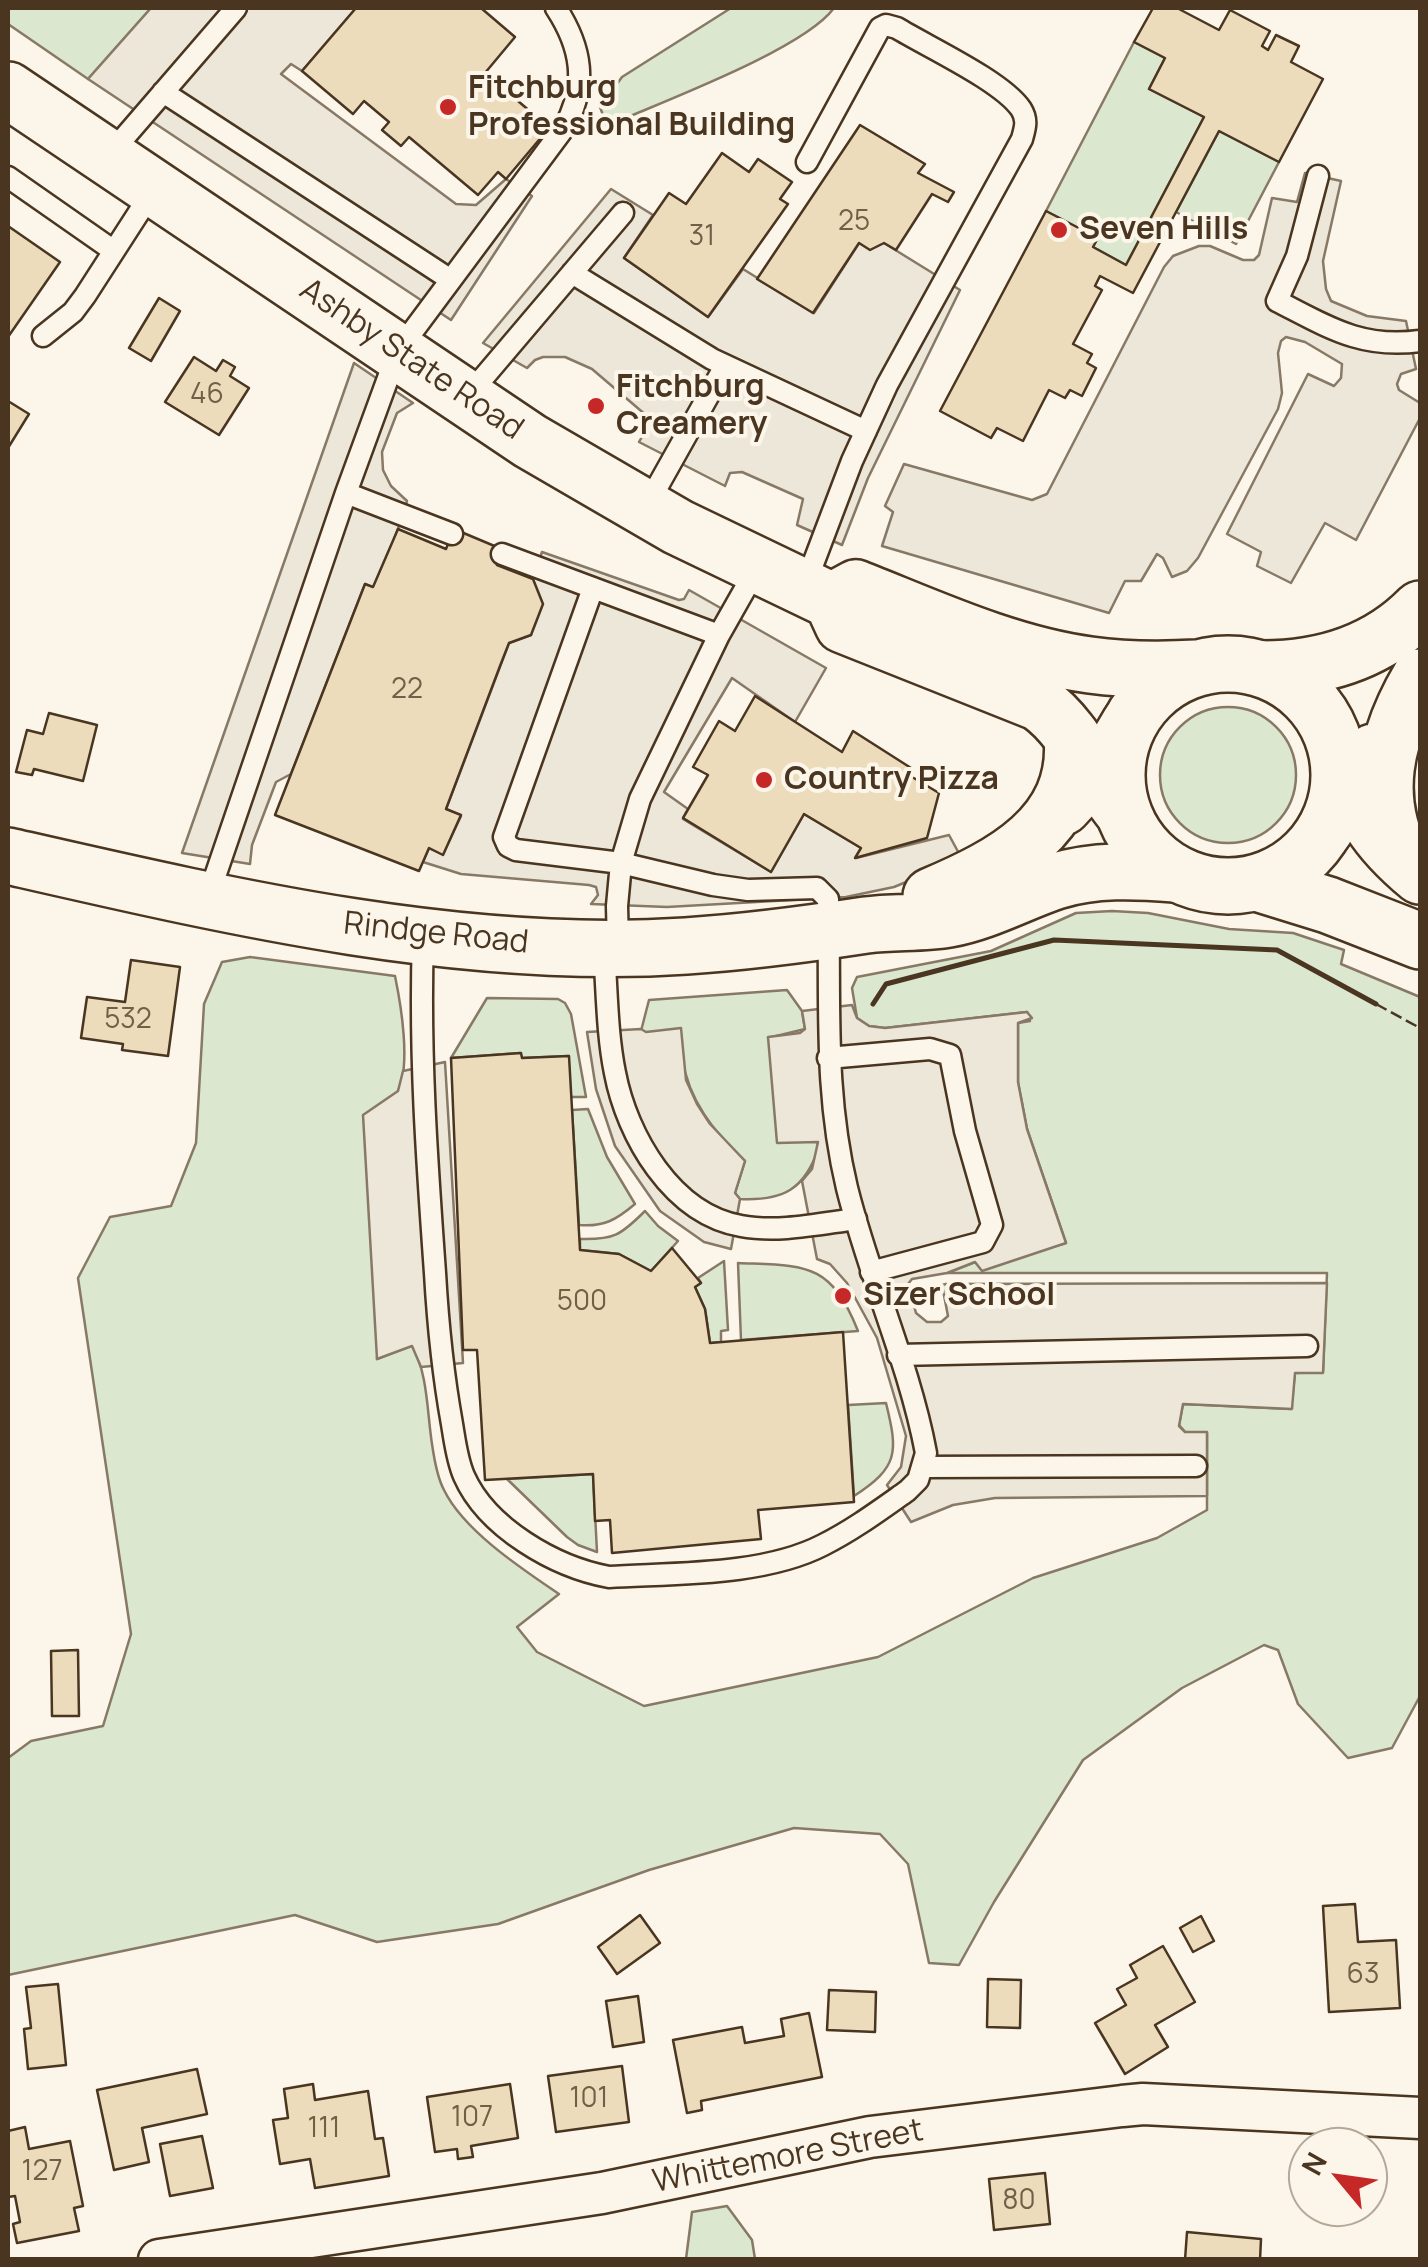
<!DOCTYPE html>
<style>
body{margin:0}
#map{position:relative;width:1428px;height:2267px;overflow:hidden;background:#fbf6e9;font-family:Manrope,sans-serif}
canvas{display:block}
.frame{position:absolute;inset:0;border:10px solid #4a3520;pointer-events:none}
.north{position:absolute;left:1288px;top:2127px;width:100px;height:100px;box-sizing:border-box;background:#fbf6e9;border:2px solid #b4a999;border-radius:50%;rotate:299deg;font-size:28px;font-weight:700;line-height:40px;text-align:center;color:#4a3520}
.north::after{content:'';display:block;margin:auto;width:35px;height:45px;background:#c62828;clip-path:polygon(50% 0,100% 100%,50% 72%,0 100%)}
</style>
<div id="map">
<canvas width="1428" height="2267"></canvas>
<div class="frame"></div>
<div class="north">N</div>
</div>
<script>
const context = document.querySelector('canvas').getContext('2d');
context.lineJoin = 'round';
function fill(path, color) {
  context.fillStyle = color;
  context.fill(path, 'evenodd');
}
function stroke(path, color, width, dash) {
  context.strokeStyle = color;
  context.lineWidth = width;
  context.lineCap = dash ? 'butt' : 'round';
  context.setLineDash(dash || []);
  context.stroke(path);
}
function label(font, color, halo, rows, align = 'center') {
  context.font = font + ' Manrope,sans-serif';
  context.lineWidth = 8;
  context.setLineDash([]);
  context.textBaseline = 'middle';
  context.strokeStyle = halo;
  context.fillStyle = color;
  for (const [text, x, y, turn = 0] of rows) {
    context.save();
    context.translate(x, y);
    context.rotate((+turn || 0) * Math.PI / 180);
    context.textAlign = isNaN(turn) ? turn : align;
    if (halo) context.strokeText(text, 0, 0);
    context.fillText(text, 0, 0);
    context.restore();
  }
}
const green = new Path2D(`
 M8 8H151L88 79 8 24Z
 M731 8H834C803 50 661 102 607 126L600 107 622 77Z
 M1134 42 1165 58 1149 89 1204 117 1126 265 1093 247 1097 238 1046 211Z
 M1219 131 1279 162 1236 244 1176 212Z
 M1160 775a68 68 0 1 1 136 0a68 68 0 1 1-136 0Z
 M1112 911 1148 913 1229 929 1293 933 1344 950 1341 964 1420 997V1696L1392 1748 1348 1758 1298 1704 1278 1650 1264 1645 1182 1688 1083 1760 994 1902 959 1965 929 1963 908 1864 880 1834 794 1828 649 1870 498 1924 377 1942 295 1915 8 1975V1758L31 1741 103 1726 131 1634 78 1278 110 1217 171 1206 196 1143 204 1004 222 962 250 957 395 976C401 1005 411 1065 398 1091L377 1359 412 1345C428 1374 427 1412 432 1444 434 1458 437 1477 444 1490 464 1531 522 1569 559 1594L517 1627 537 1652 644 1706 878 1657 1033 1578 1157 1538 1207 1510V1433L1185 1432 1179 1425 1183 1404 1291 1409 1295 1373 1323 1372 1327 1273H947L975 1262 981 1267 1066 1243 1027 1129 1018 1082V1023L1030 1021 1027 1012 885 1028 869 1026 857 1018 852 988 857 977 991 951 1076 913Z
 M787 990 802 1011 805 1029 768 1038 819 1147C805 1189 784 1201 740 1199L735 1193 745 1161C713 1131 689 1101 682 1058L641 1031 649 1000Z
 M487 998 558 999 565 1003 571 1014 586 1097H571L568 1056 522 1058 520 1053 451 1058Z
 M588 1109 607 1157 635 1204C616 1220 604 1227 579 1225L572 1110Z
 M645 1211 658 1226 678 1241 651 1271 619 1254 580 1250V1239C614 1240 621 1235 645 1211Z
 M724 1261 728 1330 721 1331V1342L710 1343 705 1309 695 1287 701 1283 698 1278Z
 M738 1263C805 1266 830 1261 858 1331L741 1340Z
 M886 1403C898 1452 899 1467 854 1496L848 1405Z
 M593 1474 597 1552 578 1545 567 1537 507 1479Z
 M727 2206 752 2240 755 2259H686L692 2212Z`);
fill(green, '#dce7d0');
stroke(green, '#887966', 2.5);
const parking = new Path2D(`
 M151 8H356L302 71 291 64 281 74 456 204 476 205 506 179 532 196 451 320 88 79Z
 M1305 173 1341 181 1323 261 1326 289 1331 301 1367 316 1406 321 1416 369 1401 374 1397 384 1399 390 1420 403V418L1356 540 1325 523 1291 583 1257 566 1261 552 1227 534 1308 374 1334 386 1341 378 1342 364 1305 342 1286 337 1281 341 1278 353 1282 393 1278 409 1198 558 1187 571 1172 577 1163 558 1157 554 1141 581H1125L1109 613 882 546 893 512 885 506 904 464 1032 500 1047 494 1164 267 1173 256 1199 246H1210L1243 260H1254L1259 255 1272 198 1297 202Z
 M611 189 653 215 624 258 708 317 743 269 814 313 859 243H884L960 290 868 478 842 545 797 525 803 499 742 472 730 473 725 486 639 442 648 426 647 416 592 369 565 357H543L535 360 527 368 483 343Z
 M354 363 413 403 397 413 382 452 383 470 391 486 407 501 403 515 376 589 365 584 291 774 276 782 252 845 250 864 182 853Z
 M542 552 679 600 684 599 689 590 826 668 795 722 732 678 664 792 688 809 683 819 771 872 804 814 861 848 856 858 949 835 962 859 894 887 846 897 667 907 591 904 598 895 596 887 589 885 461 874 423 862 429 848 443 854 461 816 446 809 509 643 531 635 533 579Z
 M852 1005 857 1018 869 1026 885 1028 1027 1012 1032 1018 1018 1023V1082L1027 1129 1066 1243 982 1271 975 1262 947 1273 912 1279 908 1284 916 1313 927 1322H941L948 1316 942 1285 946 1284 1327 1283 1323 1373H1295L1292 1409 1183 1404 1179 1426 1185 1432H1207V1496L995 1498 953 1505 911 1522 887 1485 901 1467 906 1436 877 1338 847 1283 830 1264 817 1259 802 1181 812 1169 818 1142 777 1143 768 1037 800 1033 805 1029 802 1011Z
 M681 1028 686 1080 697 1104 710 1124 745 1161 735 1193 740 1199 731 1249 704 1242 660 1211 615 1146 596 1089 587 1032 641 1029 646 1032Z
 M445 1062 463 1363 421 1367 412 1346 377 1359 363 1115 398 1091 403 1071Z`);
fill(parking, '#ede7d9');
stroke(parking, '#887966', 2.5);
const building = new Path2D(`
 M356 8H481L515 37 485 73 538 118 533 124 544 134 506 179 498 172 478 195 409 137 401 146 382 130 389 122 364 101 353 114 302 71Z
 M1153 8H1177L1219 30 1230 10 1270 31 1262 46 1268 50 1276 35 1299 46 1291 62 1323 79 1279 162 1219 131 1133 293 1100 276 1095 286 1102 290 1073 344 1092 354 1087 363 1096 368 1082 396 1070 390 1065 398 1049 390 1023 441 997 428 991 438 940 411 1046 211 1098 238 1093 247 1126 265 1204 117 1149 89 1165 58 1134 42Z
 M860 125 925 164 918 173 954 192 948 202 932 194 896 250 884 243 870 250 859 243 813 313 757 279Z
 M722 153 749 172 758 159 792 182 780 199 788 204 708 317 624 258 669 193 686 204Z
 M8 226 60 262 8 337Z
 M159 298 180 311 151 361 129 348Z
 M194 357 216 371 223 360 235 367 230 376 249 388 219 435 165 402Z
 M8 401 29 414 8 448Z
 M398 529 446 549 454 529 504 550 497 565 533 579 543 604 531 635 509 643 500 666 446 809 461 815 443 855 429 848 419 871 275 815 365 584 373 587Z
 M755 696 842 752 853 731 911 768 907 774 939 793 927 838 855 858 861 848 804 814 771 872 683 818 708 775 693 767 719 721 735 731Z
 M49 713 97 725 83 781 34 769 32 775 16 772 27 730 43 734Z
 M131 960 180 967 168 1056 122 1050 123 1044 81 1038 87 997 125 1002Z
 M521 1053 522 1058 569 1056 580 1250 619 1254 651 1271 672 1248 701 1283 695 1287 705 1309 710 1343 843 1332 854 1502 758 1510 761 1539 612 1553 610 1520 595 1521 593 1474 485 1480 477 1350H463L451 1058Z
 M78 1650 79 1716H52L51 1651Z
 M1355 1904 1358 1942 1396 1940 1400 2008 1329 2012 1323 1906Z
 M640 1915 660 1943 617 1974 598 1947Z
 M1201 1916 1214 1941 1193 1952 1180 1928Z
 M1163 1946 1195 2002 1155 2025 1168 2047 1125 2074 1095 2023 1126 2005 1117 1989 1137 1978 1130 1965Z
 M988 1979 1021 1980 1020 2028 987 2027Z
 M58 1984 66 2065 28 2069 24 2029 31 2028 26 1987Z
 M829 1990 876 1992 875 2032 827 2030Z
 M638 1996 644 2042 613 2047 606 2001Z
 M809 2013 822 2077 701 2101 702 2110 687 2113 673 2040 742 2027 745 2043 784 2036 781 2019Z
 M622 2066 629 2122 556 2132 548 2076Z
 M197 2069 207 2114 142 2128 149 2162 114 2170 97 2090Z
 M313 2084 315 2100 368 2091 375 2139 383 2138 389 2176 315 2188 310 2159 280 2164 273 2120 288 2118 284 2089Z
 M510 2084 518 2138 471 2146 473 2157 458 2159 457 2149 435 2152 427 2097Z
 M25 2127 29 2149 70 2141 83 2206 74 2208 79 2231 17 2243 13 2224 20 2222 15 2196 8 2197V2131Z
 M202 2136 213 2188 170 2196 160 2144Z
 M1045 2173 1050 2224 994 2230 989 2179Z
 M1187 2232 1261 2239 1260 2260H1185Z`);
fill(building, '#ecdcbc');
stroke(building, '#4a3520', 2.5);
const lane = new Path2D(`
 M163 92 451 280
 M110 154 236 8
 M1318 176 1297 256 1277 301C1328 327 1361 349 1420 341
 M8 177 114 251
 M572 273 712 359 866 431
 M43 336 73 312 85 296 154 189
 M466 398 623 213
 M346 493 452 534
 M646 507 725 366
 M502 554 719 635
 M805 585 852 461 887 385 1022 139C1025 128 1028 120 1021 109 1002 81 928 47 897 28L886 25 880 28 807 162
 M208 897 346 493 398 351 564 128C588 85 582 48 556 8
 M423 939C419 1051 427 1162 435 1273 438 1325 443 1374 452 1424 455 1442 457 1460 464 1476 487 1528 555 1567 609 1577 674 1573 763 1576 823 1545 853 1530 880 1510 907 1491L918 1480 926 1453C909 1363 869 1277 847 1188 823 1088 831 999 828 899L817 888 748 890 713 885 621 863 516 850 508 846 504 837 593 588
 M618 946 617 906 621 863 640 799 719 635 758 566
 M604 950C607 991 607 1034 615 1073 627 1136 672 1214 741 1226 778 1233 818 1224 856 1219
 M828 1058 930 1049 950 1055 965 1131 992 1225 983 1242 871 1272
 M898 1355 1307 1346
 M924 1467 1196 1466`);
const street = new Path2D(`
 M159 2260 602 2193 870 2137 1122 2106 1143 2104 1420 2118`);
const secondary = new Path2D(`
 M1262 669C1322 669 1377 653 1420 609
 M1063 807 1110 756 1129 724
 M1325 830 1373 752
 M8 856C227 906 460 961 686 946 747 942 807 934 866 925 894 921 922 924 949 919 987 912 1020 893 1056 881 1095 869 1135 871 1175 874
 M1405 862C1370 799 1385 736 1420 677
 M931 896C1002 866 1080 826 1072 737`);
const primary = new Path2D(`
 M8 90 530 441 678 527 832 601 843 625 1039 703C1075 728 1094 777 1122 811
 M832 601 856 588C932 618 1009 654 1090 665 1126 670 1161 670 1197 668
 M1117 775a111 111 0 1 1 222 0a111 111 0 1 1-222 0Z
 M1340 757C1362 813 1373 837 1420 876
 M1257 883 1328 905 1420 941`);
stroke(lane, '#4a3520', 25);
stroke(street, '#4a3520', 45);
stroke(secondary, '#4a3520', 60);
stroke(primary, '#4a3520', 60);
stroke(lane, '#fbf6e9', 20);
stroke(street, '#fbf6e9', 40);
stroke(secondary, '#fbf6e9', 55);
stroke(primary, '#fbf6e9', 55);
stroke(new Path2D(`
 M1376 1004 1420 1028`), '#4a3520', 2.5, [12, 5]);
stroke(new Path2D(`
 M873 1004 886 984 1054 940 1277 950 1376 1004`), '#4a3520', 5);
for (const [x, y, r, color] of [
 [448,107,10,"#c62828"],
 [1059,230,10,"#c62828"],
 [596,406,10,"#c62828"],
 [764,780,10,"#c62828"],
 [843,1296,10,"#c62828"]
]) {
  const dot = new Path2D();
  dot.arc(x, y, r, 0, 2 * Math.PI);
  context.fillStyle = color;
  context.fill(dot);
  stroke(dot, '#fbf6e9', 4);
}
label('28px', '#725f47', null, [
 ["25",854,222],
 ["31",702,237],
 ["46",207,395],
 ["22",407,690],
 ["532",128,1020],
 ["500",582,1302],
 ["63",1363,1975],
 ["101",589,2099],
 ["107",472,2118],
 ["111",324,2129],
 ["127",42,2172],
 ["80",1019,2201]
]);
label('bold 32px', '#4a3520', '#fbf6e9', [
 ["Fitchburg",468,89],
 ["Professional Building",468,126],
 ["Seven Hills",1079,230],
 ["Fitchburg",616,388],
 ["Creamery",616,425],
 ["Country Pizza",784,780],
 ["Sizer School",863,1296]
], 'left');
label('32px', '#4a3520', '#fbf6e9', [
 ["Ashby State Road",411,360,34],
 ["Rindge Road",436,934,6],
 ["Whittemore Street",788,2157,-11]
]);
</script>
